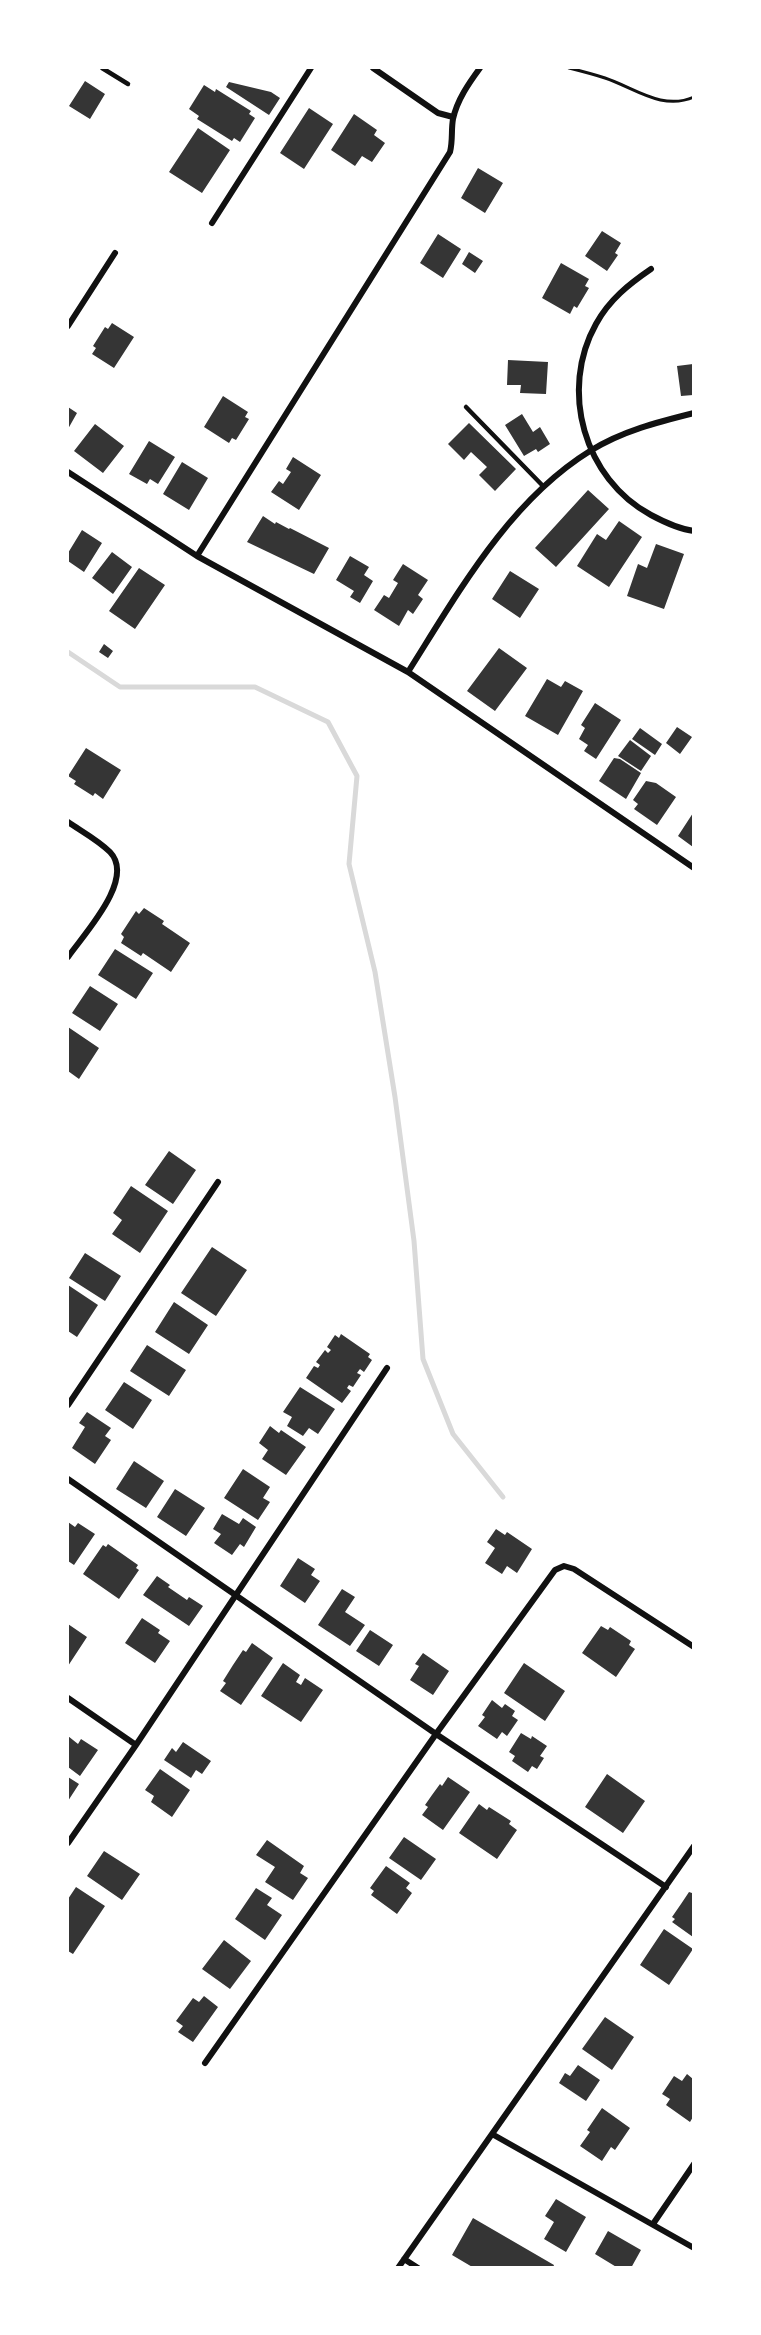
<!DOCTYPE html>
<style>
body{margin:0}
#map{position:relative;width:761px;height:2335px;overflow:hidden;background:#fff;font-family:Figtree,sans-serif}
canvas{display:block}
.frame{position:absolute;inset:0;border:69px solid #fff;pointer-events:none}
</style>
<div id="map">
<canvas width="761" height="2335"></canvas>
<div class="frame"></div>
</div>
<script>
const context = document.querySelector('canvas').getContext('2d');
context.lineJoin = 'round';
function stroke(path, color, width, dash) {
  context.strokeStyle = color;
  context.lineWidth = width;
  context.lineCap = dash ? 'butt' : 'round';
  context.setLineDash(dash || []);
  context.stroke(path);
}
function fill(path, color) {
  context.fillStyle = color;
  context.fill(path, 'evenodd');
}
stroke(new Path2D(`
 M68 652 120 687H255L328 722 357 776 349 864 375 972 395 1097 414 1241 423 1359 453 1434 503 1497`), '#d9d9d9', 5);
fill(new Path2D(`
 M85 81 105 94 90 119 69 106Z
 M229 82 271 92 280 98 269 115 226 87Z
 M204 85 215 92 216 89 251 111 249 114 255 118 240 142 234 138 232 141 197 119 199 116 189 109Z
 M309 108 333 124 304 169 280 153Z
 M354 114 377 130 374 135 385 143 372 162 362 156 355 166 331 150Z
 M198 128 230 150 202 193 169 172Z
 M478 168 503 183 485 213 461 198Z
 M602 231 621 243 615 253 618 255 607 271 585 256Z
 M438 234 461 249 443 278 420 263Z
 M469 252 483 261 475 273 462 264Z
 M561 263 589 279 585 286 589 288 577 308 574 306 570 314 542 298Z
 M112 323 134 337 114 368 92 354 96 348 93 346 105 327 108 329Z
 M508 360 548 362 546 394 520 393 521 385H507Z
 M693 364V395L681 396 677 366Z
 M223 396 248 412 245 417 249 419 236 440 232 438 229 443 204 427Z
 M68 407 77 413 68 429Z
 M522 414 533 432 540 427 550 444 538 452 536 449 524 456 505 425Z
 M469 423 516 469 495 491 479 475 487 467 471 452 464 460 448 444Z
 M95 424 124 446 103 473 74 451Z
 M149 441 175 457 158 484 150 479 147 484 129 474Z
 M293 457 321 475 299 510 271 492 279 481 283 484 291 472 286 469Z
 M182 462 208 478 189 510 163 494Z
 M588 490 609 509 556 567 535 548Z
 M263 516 275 524 276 522 289 529 290 528 329 548 314 574 247 542Z
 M619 521 642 537 609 587 577 566 597 534 606 540Z
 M82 530 102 543 84 572 68 561V553Z
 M656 544 684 554 664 609 627 596 638 564 647 568Z
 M112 552 132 567 113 594 92 578Z
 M350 556 369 567 364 575 373 581 360 603 350 597 354 591 336 580Z
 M403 564 428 580 418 595 423 599 413 614 408 610 399 626 374 610 384 595 389 598 398 583 393 580Z
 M139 568 165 585 135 629 109 611Z
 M510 571 539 589 520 618 492 599Z
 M104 644 113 651 108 658 99 652Z
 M499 648 527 668 495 711 467 691Z
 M547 679 561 687 565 681 583 691 558 735 525 716Z
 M595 703 621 720 596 759 584 751 588 745 579 739 585 728 581 725Z
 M677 727 692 737 680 754 666 743Z
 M640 728 662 744 655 755 632 739Z
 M630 740 651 756 641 771 618 756Z
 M86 748 121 770 103 799 95 793 93 796 74 784 76 781 68 776Z
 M614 758 620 759 641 773 626 799 599 781Z
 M646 781 656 783 676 797 657 825 634 809 638 804 633 800Z
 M693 813V847L678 836Z
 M144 908 164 921 162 924 190 943 171 972 143 953 141 956 121 943 124 937 121 934 136 911 139 914Z
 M115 949 153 973 136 999 98 975Z
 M90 986 118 1004 100 1031 72 1013Z
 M68 1027 99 1048 79 1079 68 1071Z
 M169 1151 196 1170 173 1204 145 1185Z
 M131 1186 168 1211 140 1253 112 1234 122 1220 113 1213Z
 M212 1247 247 1270 216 1316 181 1293Z
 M85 1253 121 1276 105 1301 69 1278Z
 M68 1285 98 1305 77 1337 68 1331Z
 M174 1302 208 1325 189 1354 155 1332Z
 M341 1334 370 1354 368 1357 372 1360 364 1372 360 1369 357 1373 361 1375 353 1387 349 1385 347 1388 351 1391 342 1403 306 1378 314 1366 318 1368 320 1365 316 1362 325 1350 328 1353 331 1350 327 1347 335 1335 339 1338Z
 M147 1345 186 1370 169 1396 130 1371Z
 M124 1382 152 1400 133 1429 105 1410Z
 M300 1387 335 1409 318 1434 309 1428 303 1436 287 1426 292 1417 283 1412Z
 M87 1412 111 1428 105 1436 111 1440 95 1464 72 1448 85 1427 79 1423Z
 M270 1426 279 1433 281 1430 306 1447 286 1475 262 1459 268 1450 259 1443Z
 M134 1461 164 1481 146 1508 116 1489Z
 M243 1469 270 1487 263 1498 270 1502 258 1520 224 1498Z
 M175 1489 205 1508 186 1536 157 1517Z
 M222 1514 239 1524 243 1518 256 1527 244 1547 240 1544 232 1555 214 1543 221 1534 213 1529Z
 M68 1522 75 1527 78 1523 95 1534 74 1565 68 1561Z
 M496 1529 505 1535 507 1532 532 1549 517 1573 507 1566 502 1574 485 1563 495 1548 487 1542Z
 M108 1544 138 1565 136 1568 139 1570 119 1599 83 1574 103 1545 106 1547Z
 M298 1558 315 1569 311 1575 320 1581 305 1603 280 1586Z
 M157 1576 170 1585 168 1587 187 1600 189 1597 203 1606 189 1626 143 1595Z
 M342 1589 355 1597 345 1612 365 1625 350 1646 318 1625Z
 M142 1618 160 1630 158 1633 170 1641 155 1663 125 1643Z
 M68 1624 87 1637 68 1666Z
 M601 1626 608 1630 610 1627 631 1641 629 1645 635 1649 616 1677 582 1653Z
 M370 1630 393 1645 379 1666 356 1651Z
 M252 1643 273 1658 241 1705 220 1691 226 1683 223 1681 233 1665 243 1650 246 1652Z
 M423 1653 449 1671 433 1695 410 1680 419 1666 415 1664Z
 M283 1663 300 1675 296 1682 301 1685 305 1678 323 1690 301 1722 261 1696Z
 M524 1663 565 1691 545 1721 504 1693Z
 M492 1700 502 1708 505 1704 515 1711 512 1716 518 1720 507 1736 502 1732 497 1739 478 1726 485 1717 482 1715Z
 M521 1733 531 1739 532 1736 547 1746 540 1756 544 1758 537 1769 532 1766 528 1772 512 1761 515 1756 509 1752Z
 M68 1736 78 1744 81 1739 98 1750 80 1776 68 1767Z
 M183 1742 211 1761 202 1774 196 1770 191 1778 164 1760 172 1748 176 1752Z
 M160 1769 190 1790 172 1817 151 1802 154 1796 145 1790Z
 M607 1774 645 1801 623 1833 585 1807Z
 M68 1777 79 1784 68 1801Z
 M448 1777 470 1792 443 1830 422 1815 428 1807 425 1805 432 1795 440 1784 442 1786Z
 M479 1804 487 1810 489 1807 511 1821 509 1824 517 1830 497 1859 459 1833Z
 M404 1837 436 1859 421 1880 389 1858Z
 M267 1840 304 1866 300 1873 308 1878 293 1900 265 1882 275 1867 256 1855Z
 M104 1851 140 1874 122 1900 87 1876Z
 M386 1866 410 1883 406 1888 412 1893 397 1914 371 1895 374 1891 370 1888Z
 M76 1887 105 1906 73 1954 68 1951V1899Z
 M256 1888 272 1898 267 1905 282 1915 265 1940 235 1919Z
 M693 1891V1937L672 1922 675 1919 672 1917 681 1904 689 1892 692 1893Z
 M664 1929 693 1949 669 1985 640 1965Z
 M224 1940 251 1961 230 1989 202 1969Z
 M204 1996 218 2007 193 2042 178 2032 183 2026 176 2021 193 1998 199 2002Z
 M605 2017 634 2037 612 2070 582 2049Z
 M578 2065 600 2080 586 2101 559 2083 565 2073 570 2076Z
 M687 2074 693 2079V2117L690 2122 666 2105 670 2099 662 2094 674 2076 682 2081Z
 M602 2108 630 2128 615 2150 611 2147 602 2161 580 2146 590 2132 587 2130Z
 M556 2199 586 2217 566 2252 544 2239 554 2222 545 2216Z
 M473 2218 554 2265 553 2268H474L452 2255Z
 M608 2231 641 2250 631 2268H618L595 2254Z`), '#353535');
stroke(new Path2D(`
 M569 68C581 71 593 74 605 78 635 88 662 111 694 97`), '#111', 3);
stroke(new Path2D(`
 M102 68 128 84
 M466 407 543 486`), '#111', 4.5);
stroke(new Path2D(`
 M373 68 438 113 453 117
 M212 223 311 68
 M651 269C629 284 609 300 596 324 559 390 584 479 651 515 664 522 678 529 694 531
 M68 326 115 253
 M68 472 197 556 408 672 694 868
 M197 556 450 152C453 140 451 130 453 119 457 100 469 83 480 68
 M408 672C458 593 509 501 590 451 622 431 658 422 694 413
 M68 822C81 831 98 840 110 852 136 879 84 934 68 957
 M68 1405 218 1182
 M68 1479 436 1734 666 1887
 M68 1698 136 1745
 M68 1843 136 1745 387 1368
 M205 2063 436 1734 555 1570 564 1566 574 1569 694 1647
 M492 2134 694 2248
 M653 2224 694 2164
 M404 2259 418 2268
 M398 2268 694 1846`), '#111', 6);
</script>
